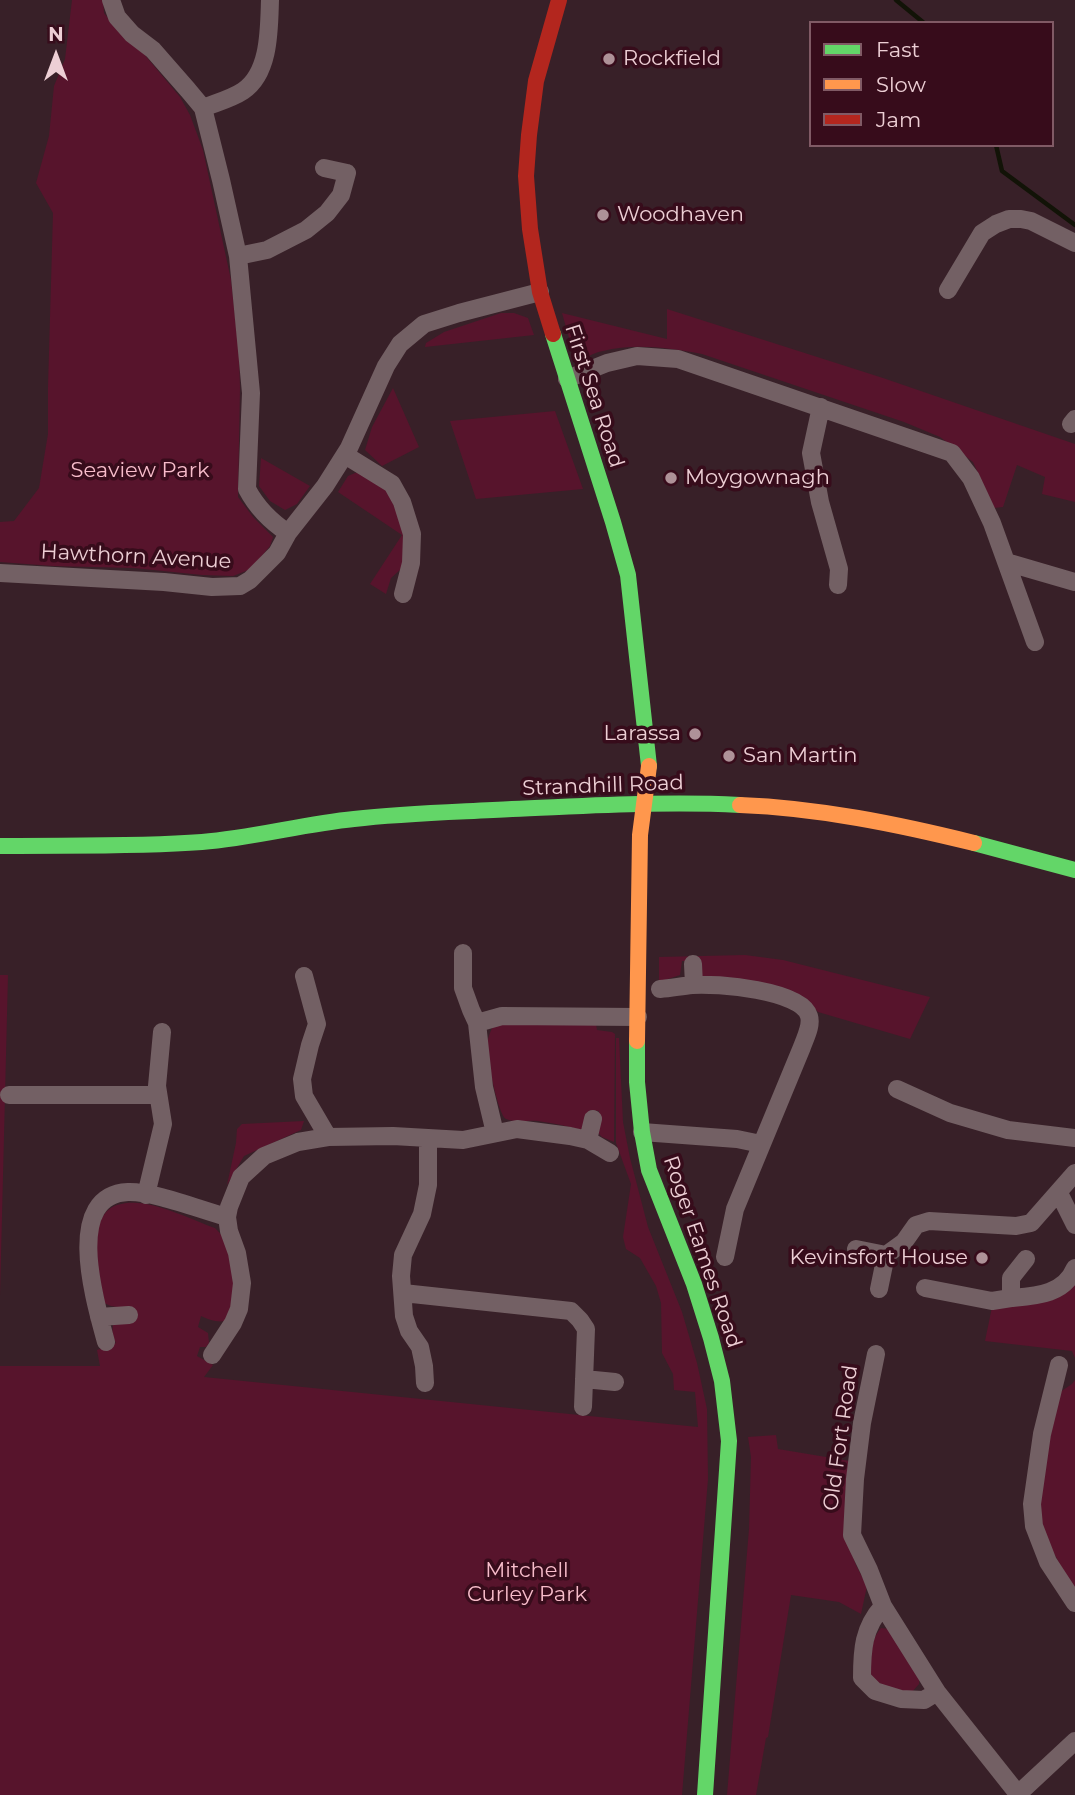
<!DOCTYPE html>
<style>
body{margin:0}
#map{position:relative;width:1075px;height:1795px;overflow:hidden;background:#382028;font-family:Montserrat,sans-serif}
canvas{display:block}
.legend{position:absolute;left:809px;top:21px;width:245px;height:126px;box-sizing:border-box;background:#370c1b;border:2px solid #805a65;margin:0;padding:9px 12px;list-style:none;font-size:21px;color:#edcfd5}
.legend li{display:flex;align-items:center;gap:14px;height:35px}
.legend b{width:35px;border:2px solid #805a65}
.north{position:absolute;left:21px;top:21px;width:70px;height:70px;-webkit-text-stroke:5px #370c1b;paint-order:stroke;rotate:0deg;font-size:19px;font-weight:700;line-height:28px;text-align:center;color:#edcfd5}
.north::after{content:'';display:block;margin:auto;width:24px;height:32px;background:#edcfd5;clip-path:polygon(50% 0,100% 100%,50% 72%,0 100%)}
</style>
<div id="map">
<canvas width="1075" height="1795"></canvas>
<ul class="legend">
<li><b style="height:9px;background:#63d668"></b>Fast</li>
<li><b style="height:9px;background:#ff974d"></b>Slow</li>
<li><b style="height:9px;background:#b3261e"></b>Jam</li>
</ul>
<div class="north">N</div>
</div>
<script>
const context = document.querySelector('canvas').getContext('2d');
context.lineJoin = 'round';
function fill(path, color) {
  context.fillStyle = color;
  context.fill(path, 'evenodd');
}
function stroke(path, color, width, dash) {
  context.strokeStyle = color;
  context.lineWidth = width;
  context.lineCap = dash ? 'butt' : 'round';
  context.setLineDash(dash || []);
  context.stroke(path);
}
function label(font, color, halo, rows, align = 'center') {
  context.font = font + ' Montserrat,sans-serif';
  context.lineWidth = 7;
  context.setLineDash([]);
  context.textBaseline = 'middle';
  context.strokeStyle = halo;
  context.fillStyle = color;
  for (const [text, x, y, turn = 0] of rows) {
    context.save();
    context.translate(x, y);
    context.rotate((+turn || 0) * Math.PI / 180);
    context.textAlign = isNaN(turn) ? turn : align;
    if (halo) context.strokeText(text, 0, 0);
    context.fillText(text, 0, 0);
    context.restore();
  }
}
fill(new Path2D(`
 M72 0H103L104 13 118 31 144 54 180 97 190 115 203 150 231 280 239 352 240 388 238 497 253 517 273 537 270 546 251 569 233 576 202 575 134 568 53 566 0 562V522L14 521 39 488 48 434V387L53 213 36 183 49 136 54 86 65 59Z
 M667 309 883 378 1075 444V502L1042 494 1045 477 1017 465 1003 507 994 508 973 462 940 437 904 422 702 354C670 348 635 343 603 351 596 352 589 356 583 359L573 352 562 313 667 339Z
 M501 313H514L528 318 534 335 425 347 426 343 444 332Z
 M393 388 419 447 382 466 365 450 372 427Z
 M555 411 583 489 476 499 450 421Z
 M261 458 310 486 297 504 285 510 270 501 259 486Z
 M360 471 386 488 406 532 405 555 401 569 391 578 386 594 370 584 402 535 338 492 348 476Z
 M745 955 783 960 930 997 910 1039 818 1012 808 1001 700 976 695 961H682L680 975 659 982V957Z
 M0 975H8L0 1296Z
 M501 1023 596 1024 597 1030 612 1032 615 1034 614 1142 602 1137 598 1133 599 1111 590 1110 581 1130C567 1126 553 1123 538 1121 529 1120 515 1123 506 1119 498 1115 487 1058 487 1047 487 1039 490 1033 493 1026Z
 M616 1038H619L623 1122 630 1158 648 1227 682 1312 697 1363 707 1409 708 1479 682 1795H0V1366H100L97 1350 116 1343 112 1336 113 1324 130 1309 111 1306 104 1303C101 1296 98 1289 97 1282 95 1264 93 1226 106 1212 113 1204 127 1202 137 1203 161 1204 192 1220 215 1228 240 1251 233 1289 231 1320 218 1323 212 1321 201 1316L198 1327 208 1333 209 1343 206 1347H200L197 1356 213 1365 204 1377 698 1427 695 1392 674 1390 673 1374 662 1353 661 1303 656 1286 640 1258 626 1249 623 1237 631 1184 616 1143Z
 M304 1121 301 1130 244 1156 227 1185 236 1143 237 1129 242 1124Z
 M1075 1280V1358L1072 1351 985 1341 992 1307Z
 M1075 1380V1592L1039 1526 1040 1499 1046 1455 1060 1392 1072 1384Z
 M776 1435 778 1449 850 1461 845 1496 846 1537 856 1565 867 1586 861 1614 839 1602 791 1595 768 1737 766 1738 756 1795H727L749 1529 751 1457 748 1437Z
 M881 1628 890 1629 920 1675 919 1684 912 1692C887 1692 863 1685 870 1654 873 1643 874 1636 881 1628Z`), '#57142c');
stroke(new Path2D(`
 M896 0 924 23
 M996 145 1002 171 1075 225`), '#121307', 4.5);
stroke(new Path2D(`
 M111 0 117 17 132 34 153 50 188 90 203 108 221 180 238 256 251 393 247 489C257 508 270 521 288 533
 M203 108C215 103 231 99 243 91 270 73 269 29 270 0
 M238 256 267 250 306 230 327 213 341 195 347 173 324 168
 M948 290 982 233 996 224 1009 219H1021L1031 221 1075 243
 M567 379 607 363 637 356 678 359 952 453 971 478 992 523 1035 642
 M821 407 811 453 820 502 839 569 838 585
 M1071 424 1075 419
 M345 455 392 484 402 502 412 534 411 563 403 594
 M1006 562 1075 582
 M0 573 164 582 212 587 240 586 250 580 277 553 288 533 325 486 349 448 386 366 400 344 424 324 459 313 540 292
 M463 953V988L471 1010 477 1023 484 1087 495 1133
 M693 964 694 985
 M304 976 317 1024 310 1045 302 1079 304 1096 328 1137
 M660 989C671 988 682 986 692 985 716 983 802 990 809 1016 812 1026 805 1038 802 1047L735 1209 725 1257
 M477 1023 502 1016 638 1017
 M897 1089 950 1113 1008 1130 1075 1138
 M9 1095H158
 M642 1132 737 1139 761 1144
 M588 1140 593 1119
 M1059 1193 1075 1225
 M146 1195 163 1124 157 1086 162 1032
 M856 1249 886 1255
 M1026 1259 1011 1278V1298C1035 1296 1064 1295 1075 1268
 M925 1288 992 1301 1011 1298
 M879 1289 886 1255 904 1242 916 1225 929 1221 1016 1226 1031 1223 1075 1173
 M403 1293 571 1311 580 1320 586 1329 583 1407
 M99 1317 129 1315
 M106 1342C96 1305 62 1195 128 1192 153 1191 201 1210 227 1217
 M876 1354 862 1423 855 1479 852 1535 869 1570 883 1606 937 1692 1018 1794
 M212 1355 233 1323 239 1309 242 1283 237 1253 229 1231 227 1217 229 1207 241 1177 264 1156 298 1142 328 1137 393 1136 463 1140 517 1129 570 1136 588 1140 610 1153
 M1059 1365 1042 1434 1032 1504 1034 1526 1048 1562 1075 1603
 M584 1379 615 1382
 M425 1383 424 1366 420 1347 409 1331 404 1316 401 1276 403 1255 422 1214 428 1185V1139
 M883 1606C863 1628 862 1650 862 1678L875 1691 901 1699 924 1700 937 1692
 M1017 1795 1075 1741`), '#736064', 18);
stroke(new Path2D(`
 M553 334 613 522 628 575 649 766
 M974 843 1075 870
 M0 846C67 845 135 847 202 842 253 838 303 824 354 819 406 813 460 812 512 809 588 806 664 801 740 805
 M637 1041V1082L642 1132 649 1170 694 1284 711 1338 722 1381 729 1441 705 1795`), '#63d668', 16);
stroke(new Path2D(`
 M740 805C819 808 897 824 974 843
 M637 1041 640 835 649 766`), '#ff974d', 16);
stroke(new Path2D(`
 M553 334 540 292 530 229 526 176 529 135 536 81 559 0`), '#b3261e', 16);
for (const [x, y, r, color] of [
 [609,59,7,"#ae9298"],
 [603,215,7,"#ae9298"],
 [671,478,7,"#ae9298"],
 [695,734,7,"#ae9298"],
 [729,756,7,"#ae9298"],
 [982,1258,7,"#ae9298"]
]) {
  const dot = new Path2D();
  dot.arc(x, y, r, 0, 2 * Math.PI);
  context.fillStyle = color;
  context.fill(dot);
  stroke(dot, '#370c1b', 2.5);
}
label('21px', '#edcfd5', '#370c1b', [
 ["Rockfield",623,59],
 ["Woodhaven",617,215],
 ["Moygownagh",685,478],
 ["Larassa",681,734,"right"],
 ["San Martin",743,756],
 ["Kevinsfort House",968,1258,"right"]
], 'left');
label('21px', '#edcfd5', '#370c1b', [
 ["First Sea Road",594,396,72],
 ["Hawthorn Avenue",136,557,3],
 ["Strandhill Road",603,786,-2],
 ["Roger Eames Road",702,1252,71],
 ["Old Fort Road",841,1438,-82]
]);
label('21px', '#f7bcca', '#370c1b', [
 ["Seaview Park",140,471],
 ["Mitchell",527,1571],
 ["Curley Park",527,1595]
]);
</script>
